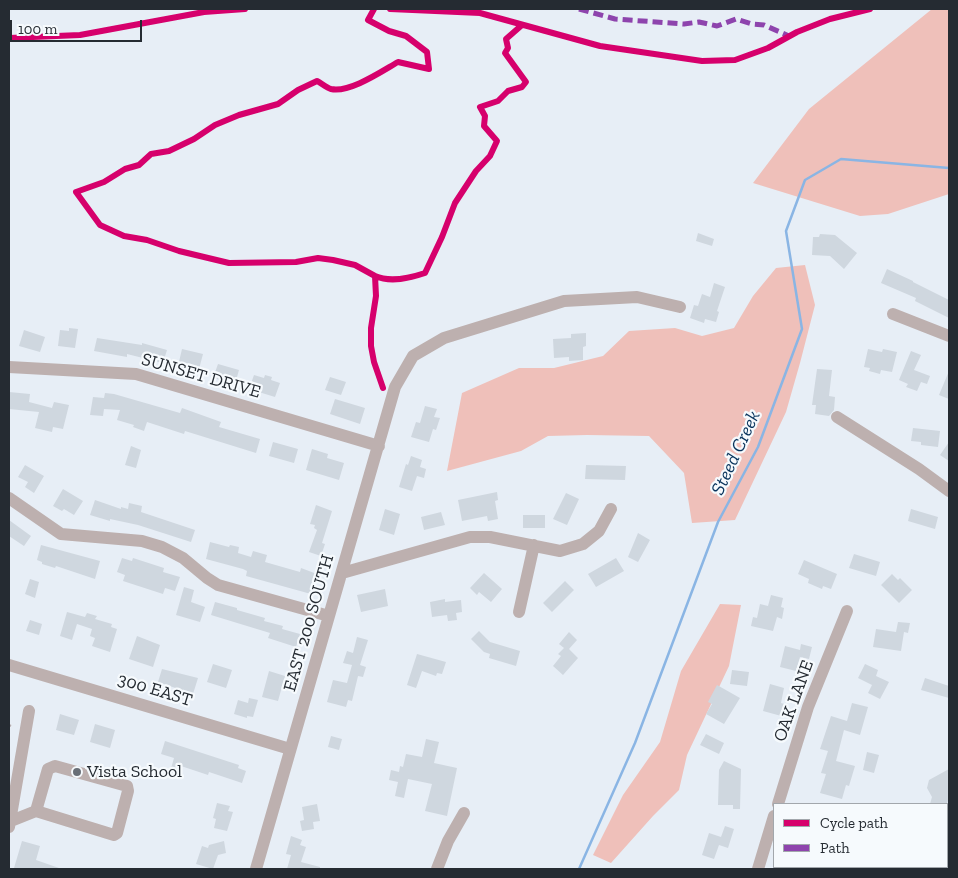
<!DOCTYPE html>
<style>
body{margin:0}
#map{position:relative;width:958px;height:878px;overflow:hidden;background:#e7eef6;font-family:"Zilla Slab",serif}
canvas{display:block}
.frame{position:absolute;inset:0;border:10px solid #252b32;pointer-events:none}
.legend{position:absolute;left:773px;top:803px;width:175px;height:65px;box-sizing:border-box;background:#f6fafd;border:1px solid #a2a7ac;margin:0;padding:6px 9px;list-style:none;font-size:15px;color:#252b32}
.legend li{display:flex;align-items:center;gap:10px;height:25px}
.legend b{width:25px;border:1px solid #a2a7ac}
.scale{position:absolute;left:10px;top:20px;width:132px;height:22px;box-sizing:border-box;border:2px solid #252b32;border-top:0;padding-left:6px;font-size:15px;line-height:18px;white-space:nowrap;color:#252b32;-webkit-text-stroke:4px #f6fafd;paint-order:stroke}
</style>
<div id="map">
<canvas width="958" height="878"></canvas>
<div class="frame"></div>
<ul class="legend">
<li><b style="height:6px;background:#d6006c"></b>Cycle path</li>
<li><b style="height:6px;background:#8e44ad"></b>Path</li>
</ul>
<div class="scale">100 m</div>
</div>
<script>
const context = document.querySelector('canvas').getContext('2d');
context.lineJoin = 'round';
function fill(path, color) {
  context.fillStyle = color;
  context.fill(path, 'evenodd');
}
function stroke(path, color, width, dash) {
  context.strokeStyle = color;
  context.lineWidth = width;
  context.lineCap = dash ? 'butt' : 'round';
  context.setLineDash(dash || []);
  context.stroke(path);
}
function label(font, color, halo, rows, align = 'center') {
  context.font = font + ' "Zilla Slab",serif';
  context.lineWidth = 4.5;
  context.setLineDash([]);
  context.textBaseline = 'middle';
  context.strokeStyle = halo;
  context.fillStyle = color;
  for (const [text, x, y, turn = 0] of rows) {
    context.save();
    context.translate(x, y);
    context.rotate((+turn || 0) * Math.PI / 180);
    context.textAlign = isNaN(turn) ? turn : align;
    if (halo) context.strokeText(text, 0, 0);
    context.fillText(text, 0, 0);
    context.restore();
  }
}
fill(new Path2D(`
 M932 9H949V194L888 214 860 216 753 183 809 109Z
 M805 265 815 305 800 363 786 412 735 520 692 523 684 473 649 436 587 435 548 436 521 451 447 471 462 393 519 368H554L603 356 629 331 675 328 702 336 734 328 753 296 776 268Z
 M720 604 741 605 729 666 687 755 679 790 653 816 611 863 593 855 623 795 660 742 681 671Z`), '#efc0ba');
stroke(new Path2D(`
 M579 869 635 743 718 522 758 447 802 329 786 231 805 180 841 159 949 168`), '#8ab5e4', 2.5);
fill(new Path2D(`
 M698 233 714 239 712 246 696 241Z
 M820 234 835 235 857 253 844 269 830 256 812 255 813 237H819Z
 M887 269 913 281V282L949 300V318L915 301 916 298 881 283Z
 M714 283 725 287 717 311 719 312 716 322 705 319 704 323 690 318 694 305 698 306 702 294 710 297Z
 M69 328 78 329 75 348 58 346 60 330 69 331Z
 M24 330 45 337 40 352 19 346Z
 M586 333V346L583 347V360L569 361V357L554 358 553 339 571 338V334Z
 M97 338 142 345V343L167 350 163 363 127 354V357L94 351Z
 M182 349 203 354 199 369 178 366Z
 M868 349 882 352 883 349 897 352 892 372 881 370 880 374 869 371 870 368 864 367Z
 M911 351 921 355 914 370 930 376 927 384 921 382 917 391 906 387 908 384 899 380Z
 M218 364 239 370 235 384 213 378Z
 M817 369 832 370 829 396 835 397 834 410 829 416 815 414 816 405H812Z
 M949 371V399L939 395Z
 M254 375 264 378 265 375 272 377 271 380 280 383 275 397 249 389Z
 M330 377 346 382 341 395 325 390Z
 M9 392 30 394 29 402 52 408 54 402 69 405 63 429 53 427 52 432 35 428 39 412 9 409Z
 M105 393 114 394 180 413 182 408 221 422 219 427 260 439 256 453 185 431 184 434 147 422 144 431 133 427 134 425 117 420 120 410 104 409 103 416 90 415 93 397 104 398Z
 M335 399 365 408 360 424 330 414Z
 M425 406 437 409 434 417 440 418 436 430 433 429 429 442 411 437 416 422 420 423Z
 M913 428 940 431 938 447 921 445V442L911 441Z
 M273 442 298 449 294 463 269 456Z
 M949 442V461L940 455Z
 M131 446 141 450 136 468 125 465Z
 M312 449 328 454 327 458 344 463 339 480 306 470Z
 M411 456 422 460 420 467 426 469 424 478 417 476 412 491 399 487 406 464 408 465Z
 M25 465 44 476 34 493 25 487 28 482 18 477Z
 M586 465 626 466 625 480 585 479Z
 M63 489 83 501 74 515 64 509 62 511 53 506Z
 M497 492 498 500 495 501 498 519 488 521 487 516 462 521 458 500Z
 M566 493 579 499 567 525 553 519Z
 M95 500 121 509V507L128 509 129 503 142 506 141 512 195 530 191 542 138 525 110 519V521L90 515Z
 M316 505 332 511 322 543 325 544 321 556 309 552 317 530 314 528 315 525 310 524Z
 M385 509 400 514 394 535 379 530Z
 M911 509 938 517 935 529 908 521Z
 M441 512 445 525 424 530 421 517Z
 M523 515H545V528H523Z
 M9 520 31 536 24 546 9 536Z
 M638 533 650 540 638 562 628 557Z
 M210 542 229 547 230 545 239 547 238 553 251 557 253 551 267 555 265 562 300 572 301 568 317 574 311 594 246 576 247 571 243 569 206 559Z
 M41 545 100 561 95 579 56 566 55 568 42 564V562L37 560Z
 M854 554 880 562 876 576 849 568Z
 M122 558 132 561 133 558 164 568 163 572 180 577 175 591 165 588 163 594 123 581 125 575 117 572Z
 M616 558 624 571 596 587 588 574Z
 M804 560 837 574 831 589 823 586 822 589 808 583 809 579 798 574Z
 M484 573 502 589 491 602 479 592 477 595 470 588Z
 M892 574 898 580 900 578 912 590 899 603 881 585Z
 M30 579 39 582 35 598 25 594Z
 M565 581 574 590 552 612 543 603Z
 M184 587 194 590 191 602 205 607 200 622 176 615Z
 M385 589 388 606 361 612 357 595Z
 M771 595 783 598 781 607 784 608 782 619 777 617 773 631 751 626 753 617 757 618 760 604 768 606Z
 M445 599V602L461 600 462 612 456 613 457 620 448 621 447 615 432 617 430 602Z
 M215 602 237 608V610L265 618 264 621 283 626 282 629 300 634 296 647 268 638 270 633 211 615Z
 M67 612 85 617 87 613 97 616 95 619 112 624 111 627 117 629 110 652 92 646 95 638 90 636 92 629 77 624 72 640 60 636Z
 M30 620 42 624 39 635 26 631Z
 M898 622 910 623 908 633 904 632 901 651 873 647 876 629 896 632Z
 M479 631 490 642 520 651 516 666 489 658 490 654 484 652 471 639Z
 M569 632 577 640 569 649 578 658 563 675 553 666 561 656 558 654 564 648 559 644Z
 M137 636 160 645 153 667 129 659Z
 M357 637 368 640 360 665 366 667 363 677 358 676 352 701 348 700 346 707 327 702 333 680 347 683 352 665 343 663 347 651 353 653Z
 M801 644 812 647 809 659 800 657 796 671 780 667 785 646 800 650Z
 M417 654 446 662 442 674 437 673 436 676 422 671 416 688 407 685Z
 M213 664 232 670 226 688 207 682Z
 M865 664 878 670 876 676 889 682 880 699 868 693 872 685 858 678Z
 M162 669 198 678 193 694 158 682Z
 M732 670 749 672 747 686 730 684Z
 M269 671 285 676 278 701 262 697Z
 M925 678 949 686V698L921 690Z
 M770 684 784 688 781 703 788 705 785 717 763 711Z
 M717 685 740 698 724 724 706 714 712 704 708 702Z
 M249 698 258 700 253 717 247 716V718L234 714 238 700 248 703Z
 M852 703 868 707 860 735 844 730 836 761 855 766 849 786 846 785 842 799 820 793 826 774 821 773 828 751 820 749 831 716 847 721Z
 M60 714 79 720 74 735 56 730Z
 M95 724 115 730 110 748 90 742Z
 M706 734 724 743 719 754 700 745Z
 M331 736 342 739 339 750 328 747Z
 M426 739 439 742 434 763 457 768 447 816 425 811 432 784 408 779 404 798 395 796 398 782 389 780 391 770 399 772 400 766 403 767 406 754 422 757Z
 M165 741 239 765 238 768 246 771 242 783 209 772 208 775 181 766 178 775 170 772 174 758 161 754Z
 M867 752 879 755 874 773 863 770Z
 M724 761 741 769 740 809H733V805H718L719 770Z
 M949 769V802L948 801 947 804H930L932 797 927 788 929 780Z
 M217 803 230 806 228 811 233 812 227 831 214 828 216 819 213 818Z
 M317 804 320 821 313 822 314 829 302 831 300 821 304 820 302 807Z
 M725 826 734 829 728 848 719 845 714 859 702 855 709 833 721 837Z
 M291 836 302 840 300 845 306 847 301 862 320 867V869H287L291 855 286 854Z
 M22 841 40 846 36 860 59 868V869L14 868Z
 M224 841 226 853 218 855 213 869 196 864 202 846 208 848 209 845Z`), '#cfd7df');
stroke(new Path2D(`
 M9 725 11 726`), '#b7aeaf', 2, [2.5, 2.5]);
stroke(new Path2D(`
 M893 314 949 336
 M9 367 136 374 379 446
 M837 417 919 469 949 491
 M9 498 61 534 142 541 162 547 183 558 207 578 218 585 329 616
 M342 573 470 537H490L560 551 583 544 599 531 611 509
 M519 612 534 545
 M9 665 290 749
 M778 804 808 707 847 611
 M11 821 36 811 114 835 117 833 128 791 127 786 55 766 48 769 36 811
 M9 827 29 711
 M256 869 395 387 413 356 444 338 564 301 637 297 680 307
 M437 869 448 841 464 813
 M758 869 774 816`), '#bdb0af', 12);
stroke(new Path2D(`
 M579 9 615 19 684 24 699 22 717 26 736 19 752 24 764 25 789 36`), '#8e44ad', 5, [10, 5]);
stroke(new Path2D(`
 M374 9 368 20 389 31 406 36 427 52 429 69 398 62C382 71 350 93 331 89 327 88 321 83 317 81L298 90 278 104 239 115 215 125 194 139 169 151 151 154 139 165 125 169 104 182 76 192 100 225 124 236 147 240 179 251 229 263 296 262 318 258 333 260 355 265 375 276 376 296 371 328V346L374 362 383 388
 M390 9 480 13 600 46 702 61 735 60 768 48 797 32 830 19 870 9
 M9 38 80 35 204 12 245 9
 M375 276C391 283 410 278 425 273L442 237 455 203 476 171 490 156 497 141 484 126 485 116 480 107 498 101 508 91 522 87 526 82 505 53 508 48 506 39 522 25`), '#d6006c', 6);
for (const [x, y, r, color] of [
 [77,772,5,"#696f77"]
]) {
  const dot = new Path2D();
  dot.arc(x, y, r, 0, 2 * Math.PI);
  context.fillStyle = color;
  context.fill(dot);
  stroke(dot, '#f6fafd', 2);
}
label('18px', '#252b32', '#f6fafd', [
 ["SUNSET DRIVE",201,376,16],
 ["EAST 200 SOUTH",309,623,-74],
 ["300 EAST",155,690,17],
 ["OAK LANE",794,701,-70]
]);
label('18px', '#252b32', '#f6fafd', [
 ["Vista School",87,772]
], 'left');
label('italic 19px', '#07325b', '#f6fafd', [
 ["Steed Creek",736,453,-65]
]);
</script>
